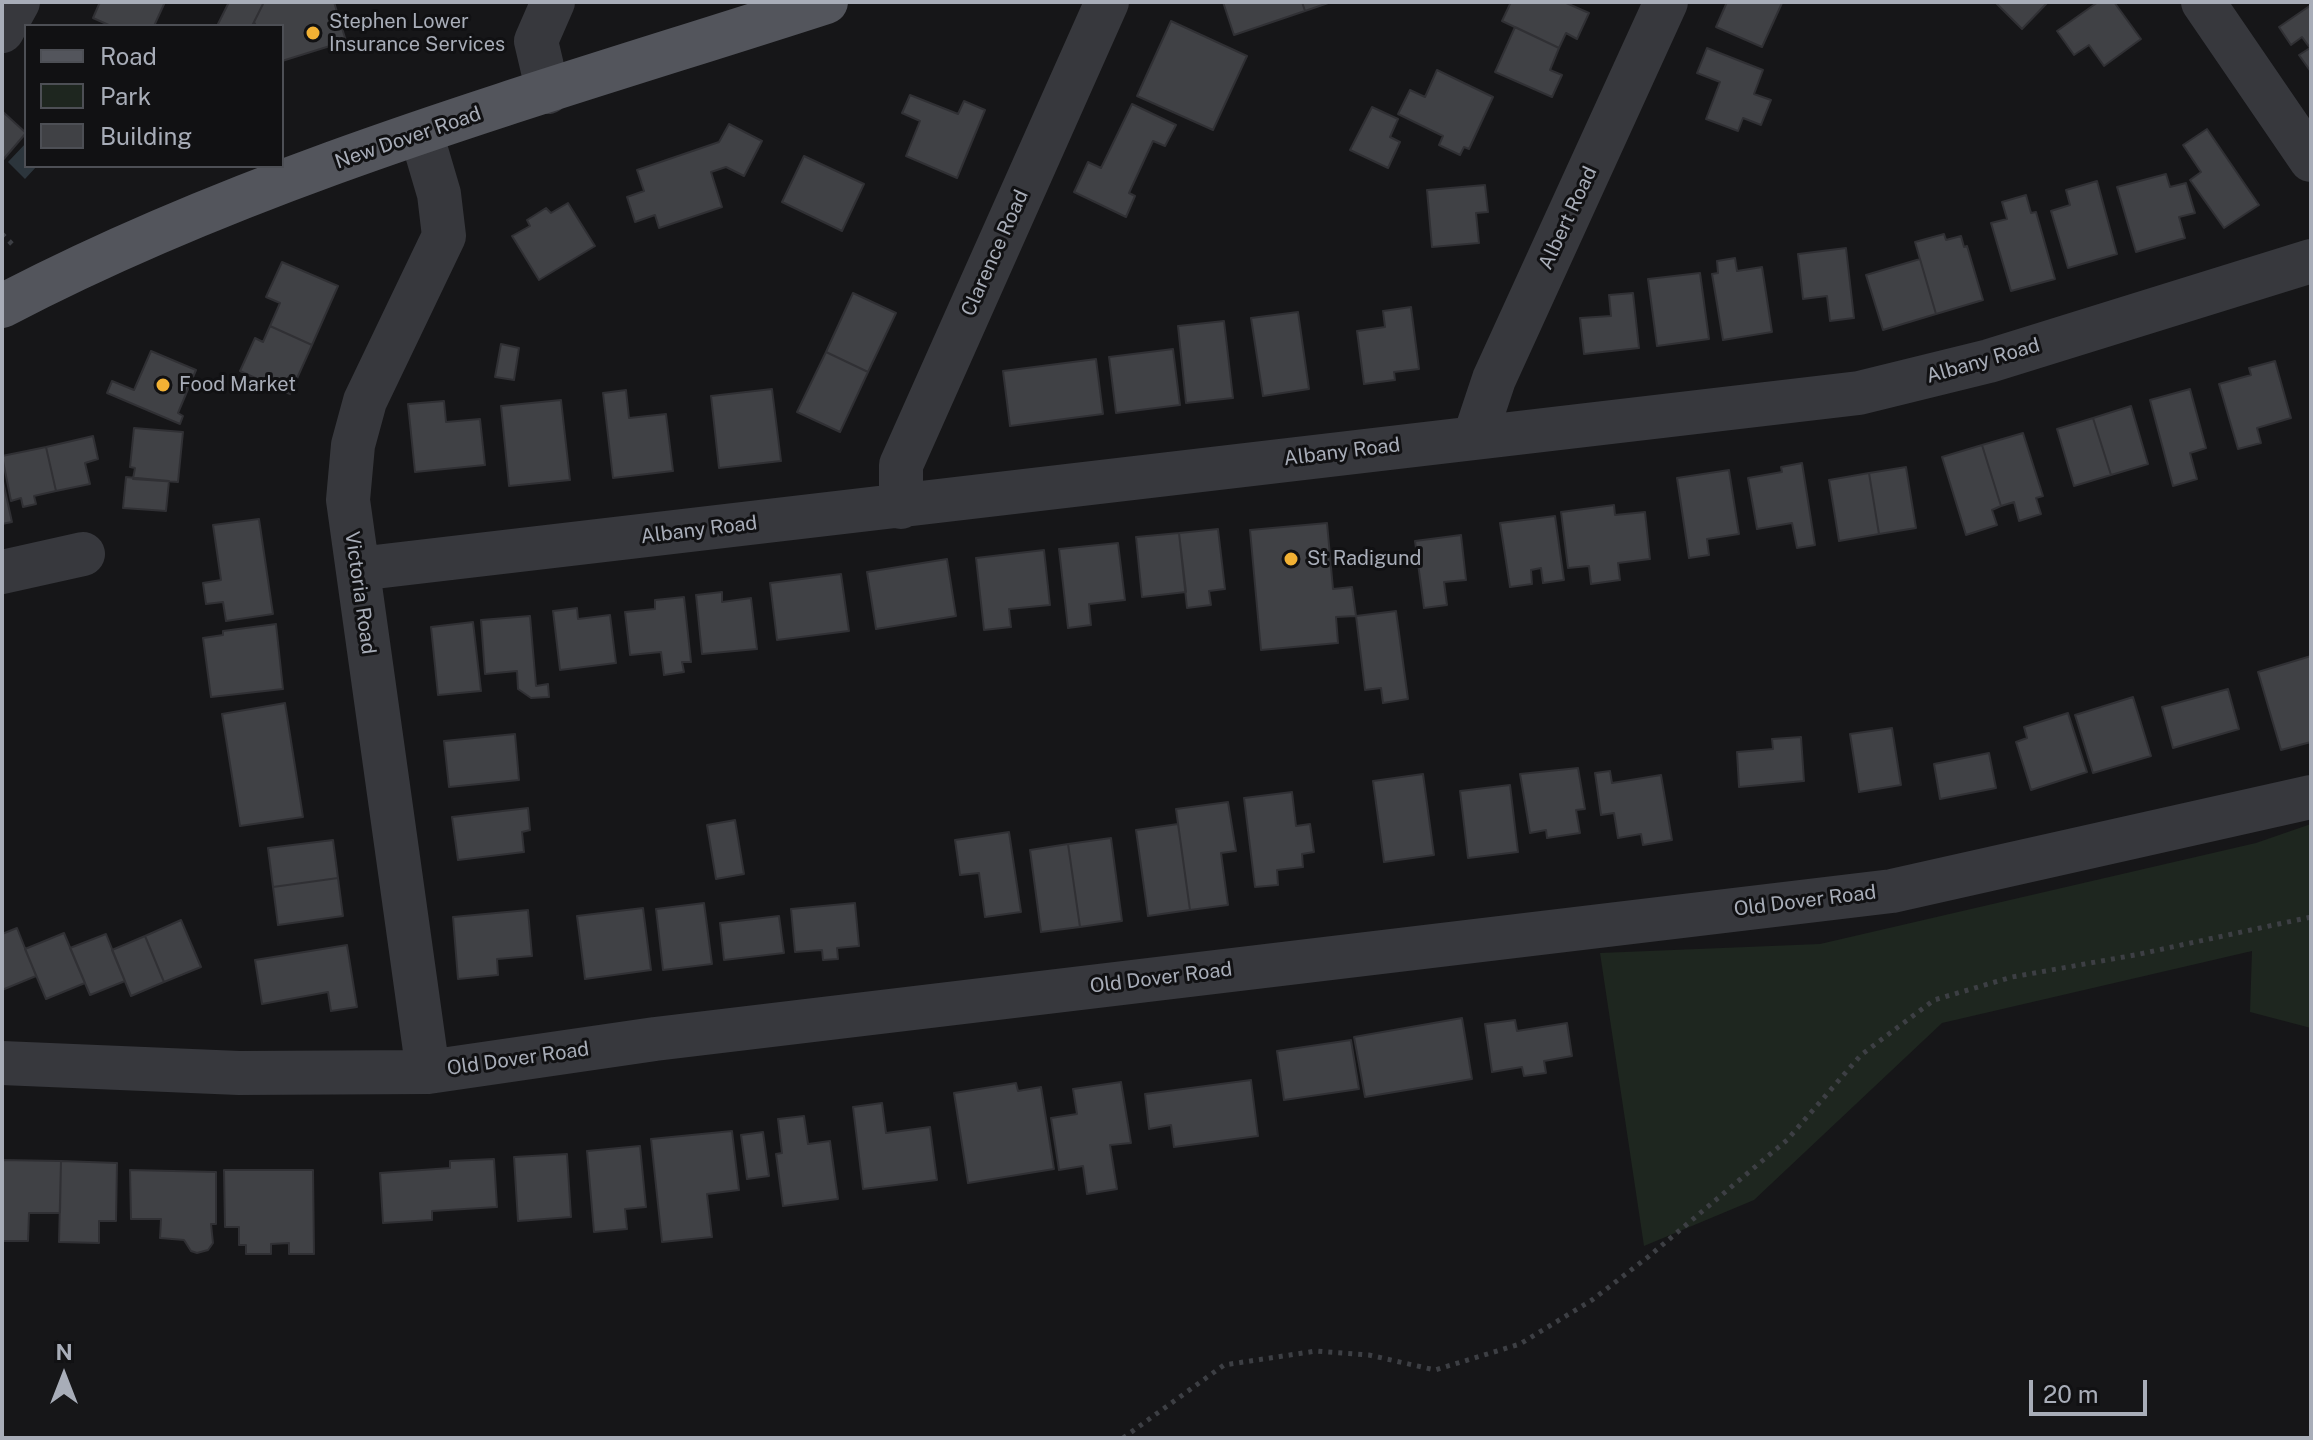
<!DOCTYPE html>
<style>
body{margin:0}
#map{position:relative;width:2313px;height:1440px;overflow:hidden;background:#161618;font-family:"Public Sans",sans-serif}
canvas{display:block}
.frame{position:absolute;inset:0;border:4px solid #a8adb8;pointer-events:none}
.legend{position:absolute;left:24px;top:24px;width:260px;height:144px;box-sizing:border-box;background:#111113;border:2px solid #4d4f55;margin:0;padding:10px 14px;list-style:none;font-size:24px;color:#a8adb8}
.legend li{display:flex;align-items:center;gap:16px;height:40px}
.legend b{width:40px;border:2px solid #4d4f55}
.north{position:absolute;left:24px;top:1336px;width:80px;height:80px;-webkit-text-stroke:6px #111113;paint-order:stroke;rotate:0deg;font-size:22px;font-weight:700;line-height:32px;text-align:center;color:#a8adb8}
.north::after{content:'';display:block;margin:auto;width:28px;height:36px;background:#a8adb8;clip-path:polygon(50% 0,100% 100%,50% 72%,0 100%)}
.scale{position:absolute;left:2029px;top:1380px;width:118px;height:36px;box-sizing:border-box;border:4px solid #a8adb8;border-top:0;padding-left:10px;font-size:24px;line-height:28px;white-space:nowrap;color:#a8adb8;-webkit-text-stroke:6px #111113;paint-order:stroke}
</style>
<div id="map">
<canvas width="2313" height="1440"></canvas>
<div class="frame"></div>
<ul class="legend">
<li><b style="height:10px;background:#53555c"></b>Road</li>
<li><b style="height:22px;background:#1e261f"></b>Park</li>
<li><b style="height:22px;background:#404145"></b>Building</li>
</ul>
<div class="north">N</div>
<div class="scale">20 m</div>
</div>
<script>
const context = document.querySelector('canvas').getContext('2d');
context.lineJoin = 'round';
function fill(path, color) {
  context.fillStyle = color;
  context.fill(path, 'evenodd');
}
function stroke(path, color, width, dash) {
  context.strokeStyle = color;
  context.lineWidth = width;
  context.lineCap = dash ? 'butt' : 'round';
  context.setLineDash(dash || []);
  context.stroke(path);
}
function label(font, color, halo, rows, align = 'center') {
  context.font = font + ' "Public Sans",sans-serif';
  context.lineWidth = 6;
  context.setLineDash([]);
  context.textBaseline = 'middle';
  context.strokeStyle = halo;
  context.fillStyle = color;
  for (const [text, x, y, turn = 0] of rows) {
    context.save();
    context.translate(x, y);
    context.rotate((+turn || 0) * Math.PI / 180);
    context.textAlign = isNaN(turn) ? turn : align;
    if (halo) context.strokeText(text, 0, 0);
    context.fillText(text, 0, 0);
    context.restore();
  }
}
fill(new Path2D(`
 M2311 824V1028L2250 1012 2252 951 1942 1023 1754 1200 1644 1246 1600 953 1820 944 2256 843Z`), '#1e261f');
fill(new Path2D(`
 M26 143V166H37L25 179 8 162Z`), '#2c353c');
const building = new Path2D(`
 M100 2H165L154 26H111L93 18Z
 M229 2H264L252 26H217Z
 M264 2H334L346 41 282 61V26H256L254 22Z
 M1223 2H1302L1305 11 1234 35Z
 M1302 2H1331L1305 11Z
 M1511 2H1564L1589 13 1577 39 1566 33 1559 48 1502 21Z
 M1727 2 1782 3 1762 47 1716 27Z
 M1995 2H2048L2022 29Z
 M2098 2H2114L2141 39 2104 66 2089 45 2074 55 2057 31Z
 M2311 5V72L2299 55 2310 48 2302 37 2291 45 2279 27Z
 M1171 21 1247 56 1213 130 1137 96Z
 M1515 27 1559 48 1550 70 1562 75 1552 97 1495 72Z
 M1707 48 1763 70 1754 94 1771 100 1761 125 1743 118 1738 131 1706 119 1720 82 1697 73Z
 M1437 70 1493 97 1469 149 1464 147 1460 155 1439 145 1443 136 1398 114 1410 90 1425 97Z
 M910 95 958 114 964 101 985 110 957 178 906 156 920 121 902 113Z
 M1132 104 1176 125 1165 146 1153 141 1129 193 1135 196 1126 217 1074 192 1088 162 1101 168Z
 M1372 107 1398 119 1390 137 1400 142 1388 168 1350 150Z
 M2 111 26 133 2 161Z
 M729 124 762 141 744 176 726 167 711 172 722 207 659 228 655 215 635 222 627 197 644 191 637 170 719 142Z
 M2207 129 2259 205 2224 228 2190 180 2201 172 2183 145Z
 M804 156 864 184 842 231 782 202Z
 M2166 174 2170 187 2186 183 2195 213 2179 217 2185 238 2136 252 2117 187Z
 M2097 181 2117 254 2068 268 2051 211 2070 205 2066 190Z
 M1485 185 1488 212 1476 213 1479 243 1432 247 1427 190Z
 M2026 195 2031 213 2036 212 2055 279 2011 291 1991 223 2007 219 2002 202Z
 M568 203 595 246 539 280 512 236 530 226 527 220 546 208 551 213Z
 M1944 234 1946 240 1961 236 1964 247 1967 246 1983 300 1936 314 1915 242Z
 M1846 248 1854 318 1830 321 1827 296 1803 299 1798 254Z
 M1735 258 1737 271 1762 267 1772 332 1723 340 1712 274 1718 273 1717 261Z
 M1920 259 1936 314 1883 330 1866 275Z
 M282 262 338 286 312 345 270 326 280 303 266 297Z
 M1700 273 1709 339 1657 346 1648 279Z
 M853 293 896 313 868 372 826 352Z
 M1633 293 1639 348 1584 354 1580 318 1611 316 1609 295Z
 M1411 307 1419 369 1394 372 1395 380 1364 384 1357 331 1385 327 1383 311Z
 M1298 312 1309 389 1263 396 1251 318Z
 M1224 321 1233 398 1186 403 1178 326Z
 M270 326 312 345 290 394 240 371 255 338 263 342Z
 M501 344 519 348 514 380 495 377Z
 M1173 349 1180 405 1116 413 1109 357Z
 M151 351 196 370 178 413 183 416 180 424 107 393 112 381 134 390Z
 M826 352 868 372 840 432 797 412Z
 M1096 359 1103 414 1010 426 1003 371Z
 M2275 361 2291 418 2257 428 2261 443 2238 449 2219 384 2251 375 2249 368Z
 M772 389 781 461 719 468 711 396Z
 M2190 389 2206 448 2190 453 2197 479 2173 486 2150 400Z
 M626 390 629 418 666 414 673 471 613 478 603 393Z
 M561 400 570 480 509 486 501 406Z
 M444 401 446 422 480 419 485 465 415 472 408 404Z
 M2131 406 2148 464 2111 475 2093 418Z
 M2093 418 2111 475 2074 486 2057 429Z
 M134 428 183 432 178 482 133 479 135 468 130 467Z
 M2023 433 2043 496 2036 498 2041 514 2019 521 2014 502 2001 506 1982 445Z
 M93 436 98 459 85 463 90 484 56 491 46 447Z
 M1982 445 2001 506 1992 510 1997 525 1966 535 1942 457Z
 M46 447 56 491 34 496 36 504 23 507 21 498 11 501 2 456Z
 M1802 463 1815 545 1797 548 1792 523 1757 529 1748 478 1782 472 1781 467Z
 M1906 467 1916 528 1879 534 1869 473Z
 M1729 470 1739 534 1707 539 1709 555 1689 558 1677 478Z
 M1869 473 1879 534 1839 541 1829 480Z
 M2 477 12 522 2 524Z
 M126 477 169 481 166 511 123 508Z
 M1614 505 1615 515 1645 512 1650 559 1618 563 1620 580 1591 584 1589 566 1568 568 1561 512Z
 M1555 516 1564 580 1543 583 1541 568 1531 570 1532 584 1510 587 1500 523Z
 M259 519 273 614 226 621 223 602 206 604 203 583 221 580 213 525Z
 M1327 523 1333 589 1352 587 1356 616 1336 617 1338 643 1261 650 1250 530Z
 M1218 529 1225 589 1209 591 1211 605 1187 608 1179 533Z
 M1179 533 1186 592 1142 597 1136 537Z
 M1461 535 1466 580 1444 582 1447 605 1424 608 1415 541Z
 M1118 543 1125 600 1089 604 1091 625 1068 628 1059 549Z
 M1044 550 1050 605 1009 609 1011 627 984 630 976 558Z
 M947 559 956 616 876 629 867 572Z
 M841 574 849 631 777 640 770 583Z
 M722 592V602L751 598 757 649 702 654 696 595Z
 M684 597 691 662H682L684 672 664 675 661 652 630 655 625 612 655 609V600Z
 M577 608 578 619 610 615 616 663 560 670 553 611Z
 M1396 611 1408 699 1383 703 1381 688 1365 690 1356 616Z
 M530 616 536 686 548 684 549 697 531 698 518 689 517 671 485 674 481 620Z
 M473 622 481 691 438 695 431 627Z
 M276 624 283 689 211 697 203 638 223 635V631Z
 M2311 656V742L2281 750 2258 672Z
 M2228 689 2239 729 2173 748 2162 707Z
 M2133 697 2151 756 2093 773 2075 715Z
 M285 703 303 817 240 826 222 714Z
 M2068 713 2087 772 2031 790 2016 742 2027 738 2024 727Z
 M1892 728 1901 785 1859 792 1850 734Z
 M515 734 519 780 449 787 444 741Z
 M1801 737 1804 781 1739 787 1737 752 1773 749 1772 739Z
 M1989 753 1996 788 1940 799 1934 764Z
 M1578 768 1585 809 1576 810 1580 833 1547 838 1546 830 1530 833 1520 774Z
 M1610 771 1612 783 1661 775 1672 840 1643 845 1641 834 1618 838 1614 813 1601 815 1595 773Z
 M1423 774 1434 855 1384 862 1373 781Z
 M1510 785 1518 852 1468 858 1460 791Z
 M1292 792 1296 826 1310 824 1314 852 1302 854 1303 867 1277 870 1278 885 1255 887 1244 798Z
 M1228 802 1236 851 1221 853 1228 905 1190 910 1176 809Z
 M528 808 530 830 522 832 524 852 458 860 452 817Z
 M735 820 744 874 716 879 707 825Z
 M1178 824 1190 910 1148 916 1136 830Z
 M1009 832 1021 912 985 917 979 873 960 875 955 840Z
 M1111 838 1122 921 1080 927 1068 844Z
 M333 840 338 878 273 887 268 848Z
 M1068 844 1080 927 1041 932 1030 850Z
 M338 878 343 916 278 925 273 887Z
 M704 903 712 964 663 970 656 909Z
 M855 903 859 946 837 948 838 959 823 960 822 950 795 952 791 909Z
 M643 908 651 970 585 979 577 916Z
 M528 910 532 956 497 959 498 975 458 979 453 917Z
 M779 916 784 953 724 960 720 923Z
 M181 920 201 967 164 982 145 936Z
 M17 928 36 976 2 990V934Z
 M64 933 85 983 46 999 25 949Z
 M106 934 125 981 90 995 70 948Z
 M145 936 164 982 131 996 112 950Z
 M347 945 357 1007 331 1011 328 992 262 1004 255 960Z
 M1462 1018 1472 1079 1365 1097 1354 1037Z
 M1515 1020 1517 1031 1567 1023 1572 1056 1544 1061 1546 1073 1524 1076 1522 1067 1492 1072 1485 1024Z
 M1351 1040 1359 1089 1284 1100 1277 1051Z
 M1251 1080 1258 1136 1174 1147 1171 1125 1149 1129 1145 1094Z
 M1121 1082 1131 1143 1110 1145 1117 1189 1087 1194 1083 1166 1059 1170 1051 1118 1077 1114 1073 1089Z
 M1016 1083 1018 1091 1041 1087 1054 1169 968 1183 954 1093Z
 M882 1103 886 1133 930 1127 937 1180 863 1189 853 1107Z
 M804 1116 808 1144 830 1141 838 1199 783 1206 776 1154 782 1153 778 1119Z
 M732 1131 739 1190 707 1194 712 1237 662 1242 651 1139Z
 M763 1132 769 1176 747 1179 741 1135Z
 M640 1146 646 1207 625 1209 627 1229 594 1232 587 1151Z
 M567 1154 571 1217 518 1221 514 1157Z
 M494 1159 497 1207 432 1211V1220L383 1223 380 1173 450 1168V1161Z
 M2 1160 61 1161 60 1213H29L28 1241H2Z
 M61 1161 117 1163 116 1221H99V1243L59 1242Z
 M130 1170 216 1172V1224H211L213 1243 208 1250 197 1253 191 1251 184 1240 160 1238 161 1219H131Z
 M224 1170H313L314 1254H289V1243L271 1244V1254H246V1245H239V1227H225Z`);
fill(building, '#404145');
stroke(building, '#303034', 2);
stroke(new Path2D(`
 M2 234 14 246
 M1123 1438 1224 1365 1316 1351 1369 1355 1435 1370 1520 1344 1592 1300 1648 1257 1787 1140 1861 1055 1934 1000 2012 977 2135 955 2311 917`), '#3d3f44', 5, [4, 6]);
stroke(new Path2D(`
 M2203 2 2311 160
 M2 31 18 2
 M548 92 536 41 553 2
 M421 133 439 194 444 236 365 401 353 445 348 500 428 1072
 M1475 436 1494 379 1666 2
 M901 507V465L1107 2
 M358 569 1859 393 1989 361 2311 261
 M2 572 83 554
 M2 1063 239 1073 428 1072 655 1039 1892 891 2311 797`), '#37383d', 44);
stroke(new Path2D(`
 M2 306C262 170 548 92 826 2`), '#53555c', 44);
for (const [x, y, r, color] of [
 [313,33,8,"#f2b134"],
 [163,385,8,"#f2b134"],
 [1291,559,8,"#f2b134"]
]) {
  const dot = new Path2D();
  dot.arc(x, y, r, 0, 2 * Math.PI);
  context.fillStyle = color;
  context.fill(dot);
  stroke(dot, '#111113', 3);
}
label('20px', '#a8adb8', '#111113', [
 ["Stephen Lower",329,22],
 ["Insurance Services",329,45],
 ["Food Market",179,385],
 ["St Radigund",1307,559]
], 'left');
label('20px', '#a8adb8', '#111113', [
 ["New Dover Road",408,138,-19],
 ["Albert Road",1568,218,-65],
 ["Clarence Road",995,253,-66],
 ["Albany Road",1983,361,-16],
 ["Albany Road",1342,452,-7],
 ["Albany Road",699,530,-7],
 ["Victoria Road",360,593,82],
 ["Old Dover Road",1805,901,-7],
 ["Old Dover Road",1161,978,-7],
 ["Old Dover Road",518,1059,-8]
]);
</script>
